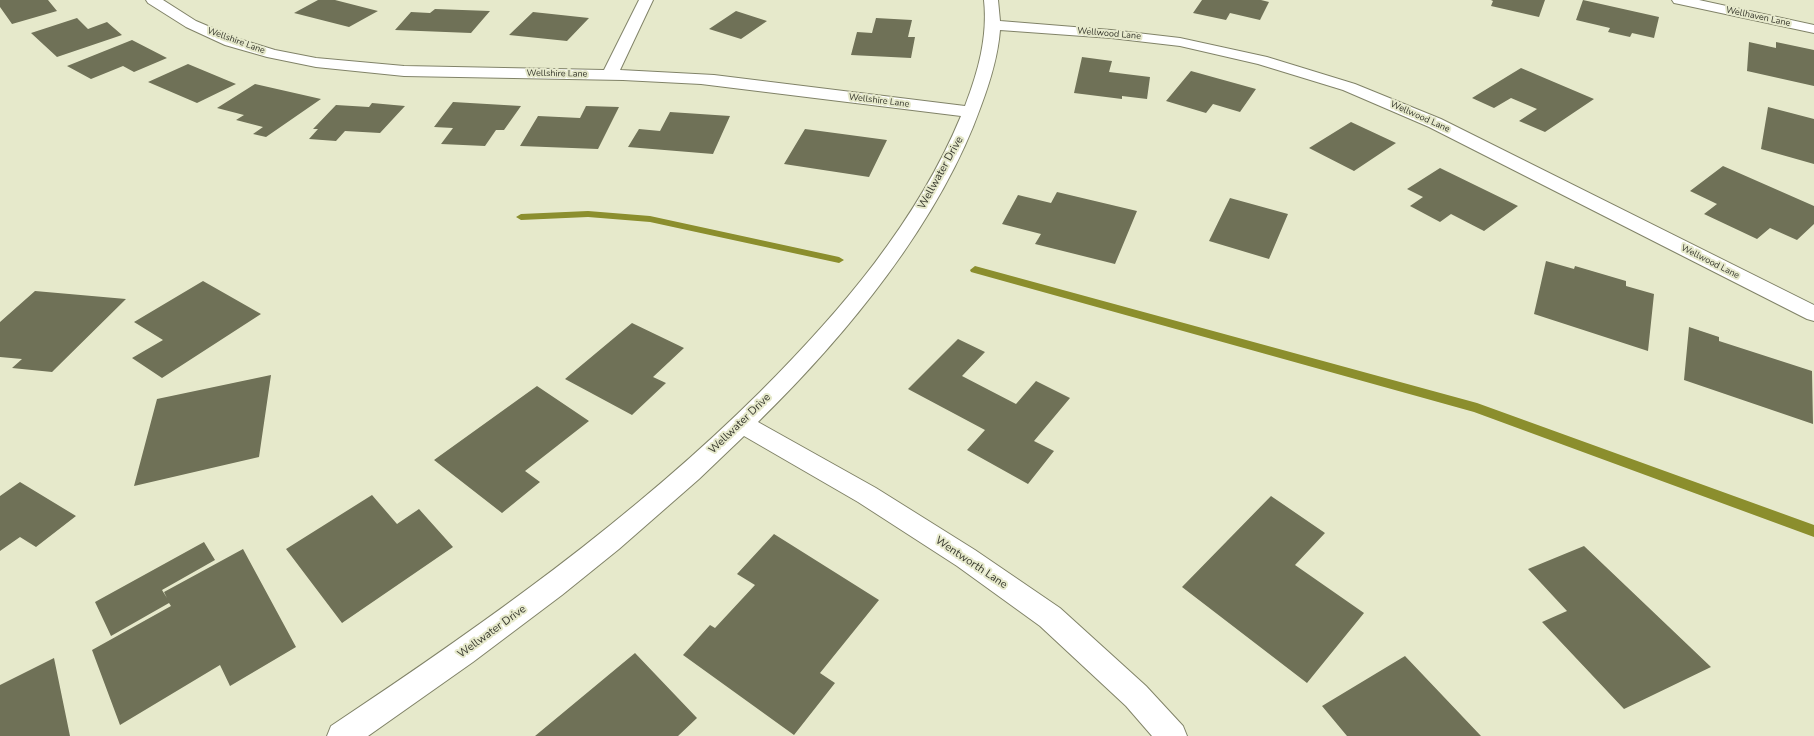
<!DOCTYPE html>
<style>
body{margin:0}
canvas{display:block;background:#e6e9cb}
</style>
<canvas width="1814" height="736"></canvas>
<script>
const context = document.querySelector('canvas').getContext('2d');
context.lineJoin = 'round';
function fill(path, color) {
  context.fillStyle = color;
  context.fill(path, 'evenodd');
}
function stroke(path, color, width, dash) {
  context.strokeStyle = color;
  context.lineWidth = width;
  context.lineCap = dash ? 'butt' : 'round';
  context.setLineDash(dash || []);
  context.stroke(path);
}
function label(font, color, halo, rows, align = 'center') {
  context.font = font + ' "Nunito Sans",sans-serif';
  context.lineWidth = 4;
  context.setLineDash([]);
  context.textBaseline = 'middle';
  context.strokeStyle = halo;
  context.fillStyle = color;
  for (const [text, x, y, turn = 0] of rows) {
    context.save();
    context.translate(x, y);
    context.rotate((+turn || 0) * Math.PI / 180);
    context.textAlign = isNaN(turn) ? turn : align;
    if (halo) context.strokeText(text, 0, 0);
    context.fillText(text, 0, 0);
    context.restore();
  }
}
fill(new Path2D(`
 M588 211 650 216 839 257 844 260 839 263 650 222 588 217 521 220 516 217 521 214Z
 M975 266 1477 403 1814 525V537L1474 412 971 272 970 270Z`), '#8b8e2d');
fill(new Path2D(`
 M0 0H48L57 11 12 24 0 7Z
 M318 0H335L378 11 349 27 294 13Z
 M1202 0H1261L1269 2 1260 20 1230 13 1226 20 1193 13Z
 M1491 0H1545L1539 17 1491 6 1493 1Z
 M1583 0 1659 17 1654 38 1632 33 1630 37 1608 32 1610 28 1576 20Z
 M435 9 490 11 471 33 395 30 411 12 430 13Z
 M736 11 767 21 741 39 709 29Z
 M533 12 589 18 567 41 509 35Z
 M77 18 88 29 107 22 122 35 57 57 31 33Z
 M876 18 912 20 908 37H915L911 58 851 55 857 32 872 33Z
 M132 40 167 58 134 72 123 66 91 79 67 66Z
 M1749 42 1776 48V42L1814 50V86L1747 71Z
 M1082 57 1112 61 1109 72 1150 77 1147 99 1122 96V99L1074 93Z
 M188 64 236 84 197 103 148 82Z
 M1521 68 1594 99 1545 132 1519 121 1537 109 1511 98 1494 108 1472 98Z
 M1191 71 1256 89 1240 112 1213 104 1206 113 1166 101Z
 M255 84 321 99 266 137 253 134 263 127 236 120 244 115 217 108Z
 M453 102 521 106 504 130H496L485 146 441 144 453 128 434 127Z
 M372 103 405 106 380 133 345 131 336 141 309 139 318 129H313L336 105 369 107Z
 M586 106 619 107 598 149 520 146 538 116 580 118Z
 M1768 107 1814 119V164L1761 149Z
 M670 112 730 116 713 154 628 147 639 129 660 131Z
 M1351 122 1396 143 1354 171 1309 148Z
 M805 129 887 140 869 177 784 164Z
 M1723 166 1814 206V224L1797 240 1770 228 1757 239 1704 214 1717 204 1690 191Z
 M1440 168 1518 206 1484 231 1451 214 1440 222 1410 206 1423 197 1407 189Z
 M1057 192 1137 211 1115 264 1035 244 1041 234 1002 224 1018 195 1051 203Z
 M1230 198 1288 214 1269 259 1209 241Z
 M1546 261 1574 269 1575 266 1626 281V286L1654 294 1648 351 1534 314Z
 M203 281 261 314 162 378 132 358 163 340 134 322Z
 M35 291 126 299 52 372 12 368 22 359 0 357V322Z
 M632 323 684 348 653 377 666 383 632 415 565 379Z
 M1689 327 1719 337V341L1812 371 1813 424 1684 380Z
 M958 339 985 352 962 376 1016 404 1036 381 1070 398 1034 441 1054 451 1028 484 967 450 985 430 908 389Z
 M271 375 259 457 134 486 157 399Z
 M537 386 589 421 525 471 540 482 502 513 434 460Z
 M20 482 76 516 36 547 20 537 0 551V496Z
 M372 495 397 524 419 509 453 547 342 623 286 549Z
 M1271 496 1325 533 1295 565 1364 613 1307 683 1182 587Z
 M774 534 879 600 820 673 835 683 794 735 683 655 710 625 715 628 755 585 737 574Z
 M204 542 215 560 162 590 167 598 164 592 243 549 296 647 230 686 220 665 120 725 92 650 171 606 169 603 111 636 95 602Z
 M1584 546 1711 667 1624 709 1542 622 1567 611 1528 569Z
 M635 653 697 718 678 736H535Z
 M1405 656 1481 736H1347L1322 706Z
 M54 658 70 736H0V685Z`), '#6f7157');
const minor = new Path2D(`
 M146 0H163L196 21 236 38 275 50 316 58 404 66 604 70 639 0H653L620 70 714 75 965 106C978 72 988 37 984 0H998L1000 21 1111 30 1180 38 1267 57 1355 84 1441 119 1814 305V321L1807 319 1429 127 1343 90 1258 64 1180 46 1111 38 1000 30C998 56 990 82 981 106 940 222 846 336 758 422L876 488 975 550 1060 608 1146 686 1183 726 1187 736H1152L1126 706 1040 626 957 566 858 502 744 436 699 479 619 549 562 595 473 662 368 736H327L331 726C483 625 631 520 760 392 841 311 917 222 961 116L701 84 623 80 404 76 316 67 267 57 225 45 186 27 148 3Z
 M1672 0H1699L1814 25V33L1679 4 1674 3Z`);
stroke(minor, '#818368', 2);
fill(minor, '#fff');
label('9px', '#37382d', '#e6e9cb', [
 ["Wellhaven Lane",1758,17,12],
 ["Wellwood Lane",1109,34,5],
 ["Wellshire Lane",236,41,20],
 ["Wellshire Lane",557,74,1],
 ["Wellshire Lane",879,101,7],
 ["Wellwood Lane",1420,117,24],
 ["Wellwood Lane",1710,262,27]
]);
label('11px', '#37382d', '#e6e9cb', [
 ["Wellwater Drive",941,173,-61],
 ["Wellwater Drive",740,424,-44],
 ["Wentworth Lane",971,563,34],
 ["Wellwater Drive",492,632,-36]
]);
</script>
